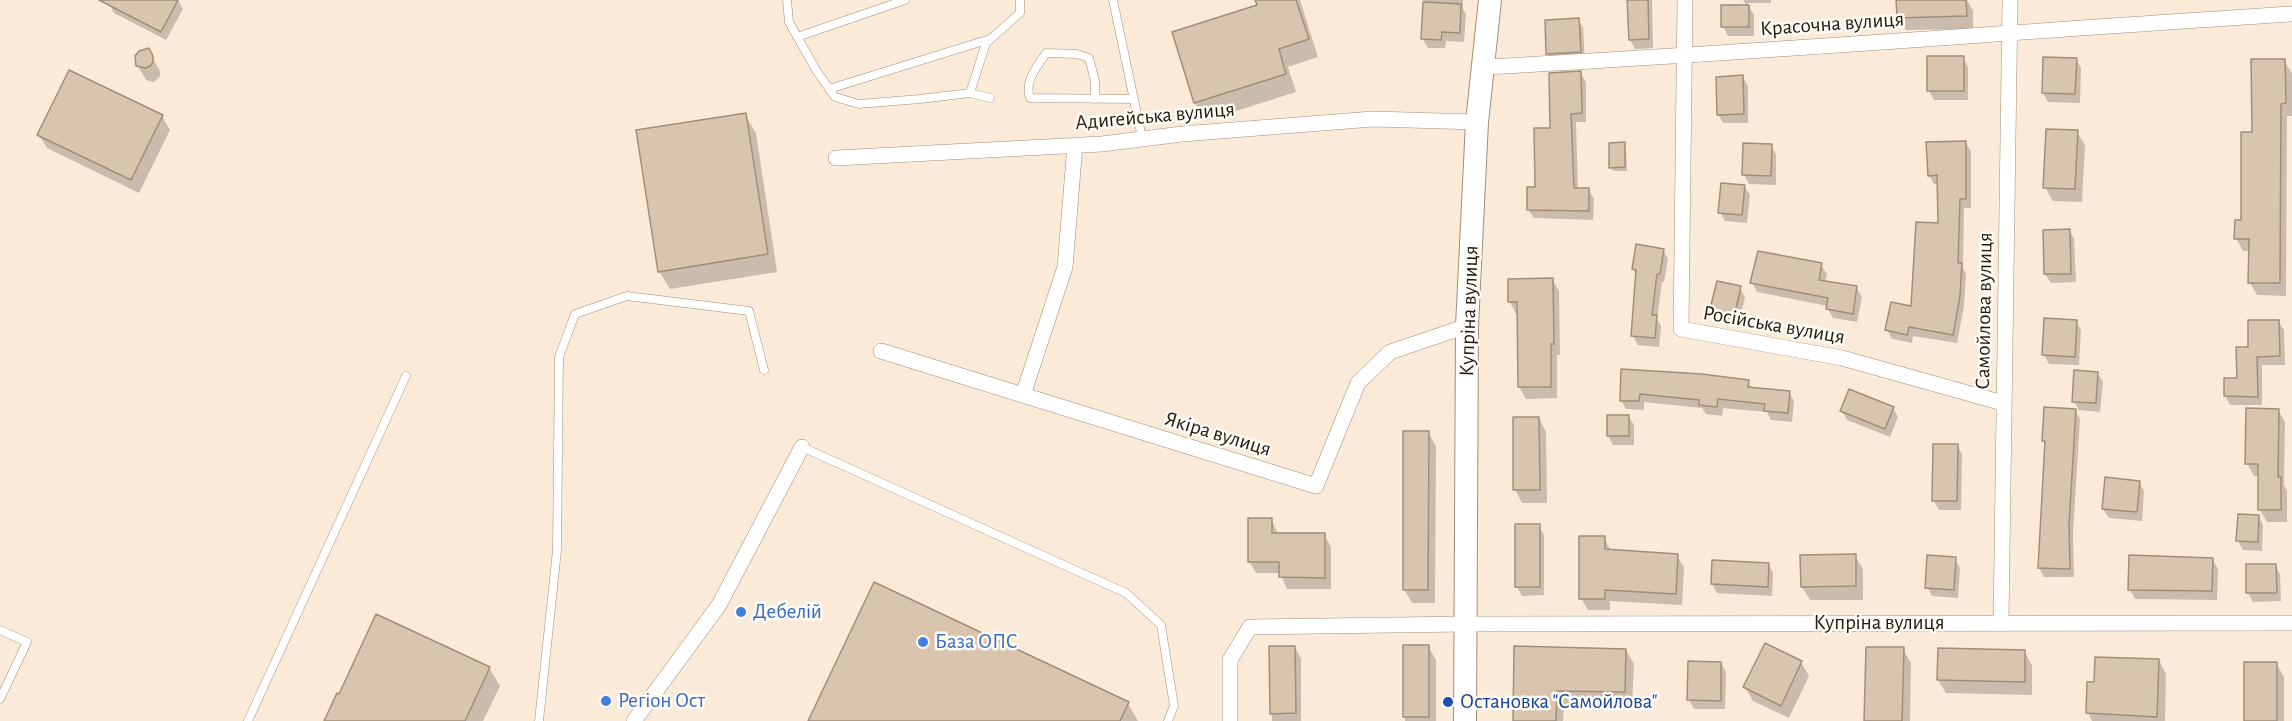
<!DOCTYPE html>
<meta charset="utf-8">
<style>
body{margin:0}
canvas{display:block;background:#fcead8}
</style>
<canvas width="2292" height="721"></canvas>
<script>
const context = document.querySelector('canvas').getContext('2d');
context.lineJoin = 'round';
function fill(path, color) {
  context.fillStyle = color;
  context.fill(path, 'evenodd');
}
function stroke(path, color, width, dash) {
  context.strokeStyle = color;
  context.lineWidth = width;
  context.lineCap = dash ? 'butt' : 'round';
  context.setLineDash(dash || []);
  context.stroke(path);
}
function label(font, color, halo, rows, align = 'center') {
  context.font = font + ' "Alegreya Sans",sans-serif';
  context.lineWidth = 5;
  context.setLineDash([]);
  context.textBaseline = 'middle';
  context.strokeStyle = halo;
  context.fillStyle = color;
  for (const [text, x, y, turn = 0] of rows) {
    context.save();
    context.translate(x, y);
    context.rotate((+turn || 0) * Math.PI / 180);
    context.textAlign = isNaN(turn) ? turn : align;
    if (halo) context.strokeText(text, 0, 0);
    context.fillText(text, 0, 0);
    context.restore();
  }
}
fill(new Path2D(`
 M111 0H178L183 9 166 40 114 13 109 4Z
 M1257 0H1300L1318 57 1288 67 1296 92 1205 121 1195 103 1173 33 1259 6Z
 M1423 0H1463V9L1466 14 1464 42 1446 41 1445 48H1428L1422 38Z
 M1629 0H1652L1653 48 1635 49 1630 40Z
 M1743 0H1771V3H1747L1754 15V36H1728L1723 26 1747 6Z
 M1898 0H1967L1973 11V29L1906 30 1898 18Z
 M1578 19 1583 28 1585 61 1553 62 1548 53Z
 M148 50 160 71V76L154 82 146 80 138 66Z
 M1963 58 1968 67V100H1934L1929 91Z
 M2076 59 2081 68 2080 103 2048 102 2043 93Z
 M2284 61 2292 73V116H2287L2286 296 2257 295 2250 283 2251 251H2243L2236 238 2243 222 2253 133Z
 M1580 73 1586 82V122H1576L1578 190H1589L1594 199 1593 220 1534 218 1528 209 1537 189 1551 129Z
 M1743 77 1748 86V123H1723L1718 114Z
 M745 115 756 133 777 272 670 289 659 271Z
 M162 116 170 130 139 193 47 148 39 135Z
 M2077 132 2085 145 2082 202 2053 201 2045 187Z
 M1965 142 1971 151V208H1964L1963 268 1966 274 1964 306 1957 343 1913 336 1912 343 1892 339 1887 330 1912 308 1939 225 1938 184H1934L1929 175Z
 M1624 144 1626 148 1627 171H1613L1611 167Z
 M1771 145 1776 155V185L1749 184 1744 175Z
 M1744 186 1750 195 1747 223 1725 221 1720 212Z
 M2069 230 2074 239 2076 282 2051 283 2045 274 2044 231Z
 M1663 250 1668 259 1664 282H1662L1657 319 1661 326 1659 347 1638 345 1633 336 1637 276 1633 269Z
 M1821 265 1827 274 1825 282 1856 287 1862 297 1857 322 1833 318 1828 309V306L1757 292 1752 282Z
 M1552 279 1559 291 1560 355H1557V398L1526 399 1519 387V314H1516L1510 302Z
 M1740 288 1745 297 1738 327 1716 322 1711 313Z
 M2076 321 2081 330 2079 365 2049 364 2044 355Z
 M2278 321 2284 330 2285 365H2262V405H2230L2225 396 2238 379 2250 348Z
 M1622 371 1748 381 1752 389 1789 392 1794 401 1792 422 1771 420 1767 412 1723 408 1722 416 1706 414 1702 408 1644 402V410L1626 409 1621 400Z
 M2097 373 2103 382 2100 412 2079 410 2074 401Z
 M1893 408 1898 417 1890 437 1847 420 1842 411Z
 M2075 410 2080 419 2073 534 2074 577H2044L2039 568 2046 445 2043 440Z
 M2278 410 2285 422 2284 485 2287 491V522H2267L2260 510V476H2254L2247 463Z
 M1628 416 1634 425V445H1613L1608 436Z
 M1539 418 1546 432 1547 503H1522L1515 489Z
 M1428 432 1436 446 1435 603H1412L1404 589Z
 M1957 445 1962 454 1961 510H1939L1934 501Z
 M2139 482 2144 491 2142 521 2109 518 2103 509Z
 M2258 516 2263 525 2262 551 2243 550 2238 541Z
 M1271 519 1278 534H1324L1331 547V589H1287L1280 573H1256L1249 561Z
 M1539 526 1544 535V595L1522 596 1517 587Z
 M1604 538 1610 549 1677 556 1684 567 1682 605 1610 601V610H1588L1581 598Z
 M1855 556 1863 569V600H1810L1802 587Z
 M1955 559 1960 568 1958 598 1932 596 1927 587Z
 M2213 560 2218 569 2217 600 2135 599 2130 590Z
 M1713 562 1768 564 1773 573 1772 596 1717 593 1712 584Z
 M2275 565 2280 574 2281 601 2253 602 2248 593Z
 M1428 646 1436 660V721H1405V647Z
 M1295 647 1301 659V721H1272L1271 648Z
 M1516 648 1626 650 1634 664 1632 706 1564 704 1563 721H1514Z
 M1903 649 1911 663 1910 721H1866Z
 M2024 651 2032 665V695L1946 693 1938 680Z
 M2159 660 2166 674 2165 721H2092L2088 713Z
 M1801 662 1809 676 1789 718 1753 701 1745 687Z
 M1721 663 1726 672 1725 709H1694L1689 700Z
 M2276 663 2284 677V721H2245Z
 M489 668 500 686 483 721H326Z
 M1128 704 1138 721H810Z`), '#0003');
const building = new Path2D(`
 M99 0H178L161 32Z
 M1255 0H1296L1309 39 1279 49 1286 74 1194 103 1172 32 1257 5Z
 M1627 0H1648L1649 39 1629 40Z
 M1896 0H1966L1967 16 1897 18Z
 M1423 2 1461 4 1460 33 1442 32 1441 40 1421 39Z
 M1721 5H1749V27H1721Z
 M1579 18 1581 52 1546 54 1545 20Z
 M149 48 153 56V62L150 66 146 68 136 66 135 56 139 51Z
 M1927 56H1964V91H1927Z
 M2043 57 2077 58 2075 94 2042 93Z
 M2251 59H2285L2286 103 2281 104 2280 283H2248L2249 239H2234L2235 220H2241V132H2252Z
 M69 70 163 115 131 180 37 135Z
 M1581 71 1582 113 1571 114 1574 188H1589V211L1527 210V187H1535L1534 128H1550L1549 73Z
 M1743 75 1744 114 1717 115 1716 77Z
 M746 113 768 254 658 272 636 130Z
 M2046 129 2078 130 2075 189 2043 188Z
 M1966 141V199H1960L1958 263H1962L1960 296 1953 335 1909 327 1907 335 1885 330 1891 302 1911 306 1916 222 1938 223 1937 175 1928 176 1926 142Z
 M1625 142V167L1609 168V143Z
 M1743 143 1772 144 1771 176 1742 175Z
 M1721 183 1745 185 1742 215 1718 213Z
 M2070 229 2071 274H2044L2043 230Z
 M1636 244 1664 249 1660 274H1657L1652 315H1657L1655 338 1631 336 1636 270 1632 269Z
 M1758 251 1822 263 1819 280 1857 286 1853 314 1826 309 1828 298 1750 283Z
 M1553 278 1554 344H1551V387H1518L1517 302H1508V279Z
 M1717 281 1741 286 1734 318 1709 313Z
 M2044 318 2077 320 2075 357 2042 355Z
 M2248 320H2279L2280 356 2257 357 2258 397 2224 396V378H2237L2236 347H2248Z
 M1621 369 1702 374 1749 380 1748 387 1790 391 1788 413 1764 411 1765 404 1718 399 1717 407 1699 405V400L1640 394 1639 401H1620Z
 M2074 370 2098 372 2096 403 2072 402Z
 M1849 389 1894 407 1885 429 1840 411Z
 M2044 407 2076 409 2069 524 2070 569 2038 568 2045 441H2042Z
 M2246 408 2279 409 2278 477H2281V510H2258V464H2245Z
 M1607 415H1629V436H1607Z
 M1513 417H1539L1540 490H1513Z
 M1403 431H1429L1428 590H1403Z
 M1933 444H1958L1957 501H1932Z
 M2105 477 2140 481 2137 512 2102 509Z
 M2238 514 2259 515 2258 542 2236 541Z
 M1248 518H1272V533H1325V578L1279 577V562H1248Z
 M1515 524H1540V587H1515Z
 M1579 536H1605V549L1678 554 1676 594 1605 590V599H1579Z
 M1856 554V586L1801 587 1800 555Z
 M1927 555 1956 557 1954 590 1925 588Z
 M2129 555 2213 558 2212 591 2128 590Z
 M1712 560 1769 563 1768 587 1711 584Z
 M2246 564H2276L2277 593H2246Z
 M874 582 1129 702 1120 721H808Z
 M376 614 490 667 465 721H324L337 693 339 694Z
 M1765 643 1802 661 1781 706 1743 687Z
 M1403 645H1429V717H1403Z
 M1269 646H1295L1296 713 1270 714Z
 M1514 646 1626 649 1625 692 1557 691 1556 721H1513Z
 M1866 647H1904L1902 721H1864Z
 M1938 648 2025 650V682L1937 680Z
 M2095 657 2159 659 2157 717 2086 713 2087 682H2094Z
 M1688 661 1721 662V701L1687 700Z
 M2244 662H2277V721H2244Z`);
fill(building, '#d9c4ad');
stroke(building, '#a28e78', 1.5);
const lane = new Path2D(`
 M787 0 789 22 816 70 835 97 859 104 920 99 970 93 990 98
 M1113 0 1142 138
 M797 37 905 0
 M829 89 990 39
 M970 93 986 43 1020 13V0
 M1095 99V81L1089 58 1077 54 1046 53C1037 67 1024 81 1030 98L1133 99
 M802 447 1126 593 1161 625 1174 706 1168 721
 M0 630 27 642 0 699
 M248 721 406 376
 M539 721 557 550 559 357 575 314 627 296 749 311 764 370`);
const street = new Path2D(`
 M1685 0 1681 329 1842 358 2003 403
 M1483 67C1753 53 2022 31 2292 14
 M836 158 1102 144 1182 134 1373 119 1477 122
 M881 351 1316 486 1358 383 1390 352 1467 326
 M1023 395 1065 267 1075 145
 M2001 622 2010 0
 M634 721 719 605 802 447
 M1230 721V660L1250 627 1465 624 2292 623`);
const secondary = new Path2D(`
 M1465 721 1467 326 1477 122 1490 0`);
stroke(lane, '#a18d78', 9);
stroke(street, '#a18d78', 16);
stroke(secondary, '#a18d78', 24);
stroke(lane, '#fff', 8);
stroke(street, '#fff', 15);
stroke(secondary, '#fff', 22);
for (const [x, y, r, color] of [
 [741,612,6,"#3f7fe0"],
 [923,642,6,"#3f7fe0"],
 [606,701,6,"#3f7fe0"],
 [1448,702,6,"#1a4fb4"]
]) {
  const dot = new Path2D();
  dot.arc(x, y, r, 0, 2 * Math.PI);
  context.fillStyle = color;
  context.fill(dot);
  stroke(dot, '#fefaf5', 2);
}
label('21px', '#211a11', '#fefaf5', [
 ["Красочна вулиця",1832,24,-4],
 ["Адигейська вулиця",1155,116,-5],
 ["Купріна вулиця",1469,311,-88],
 ["Самойлова вулиця",1984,311,-89],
 ["Російська вулиця",1774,325,10],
 ["Якіра вулиця",1218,434,17],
 ["Купріна вулиця",1879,623]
]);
label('21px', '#366cbe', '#fefaf5', [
 ["Дебелій",753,612],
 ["База ОПС",935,642],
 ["Регіон Ост",618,701]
], 'left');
label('21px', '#164399', '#fefaf5', [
 ["Остановка \"Самойлова\"",1460,702]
], 'left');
</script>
